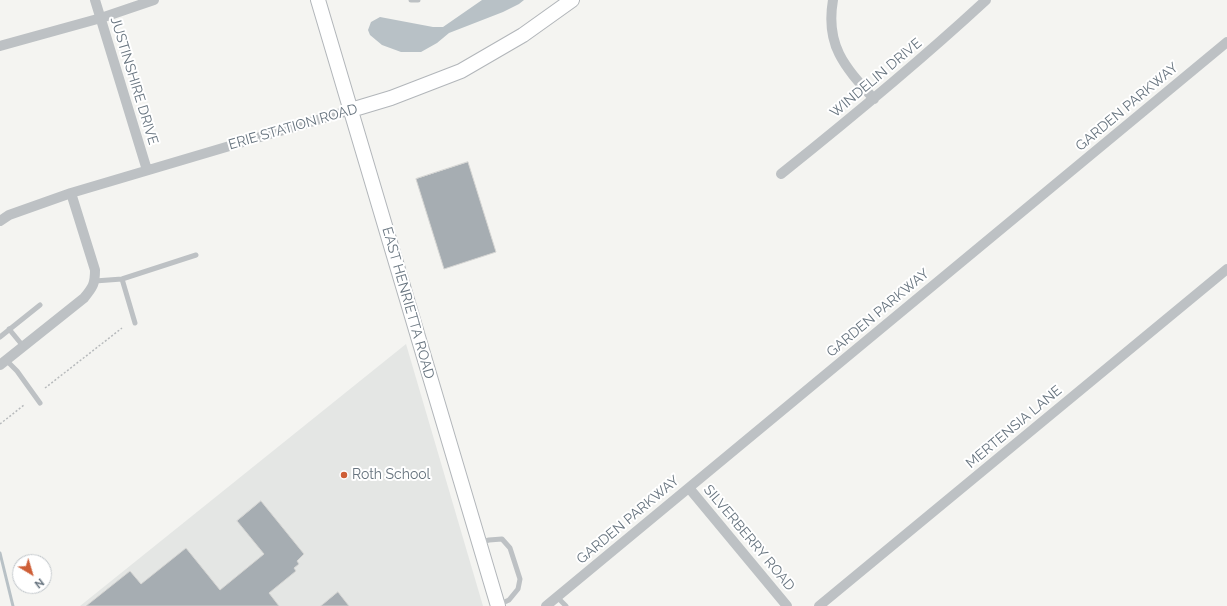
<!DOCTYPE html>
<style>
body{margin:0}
#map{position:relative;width:1227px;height:606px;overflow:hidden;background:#f4f4f1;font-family:Raleway,sans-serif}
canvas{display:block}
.north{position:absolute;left:12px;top:554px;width:40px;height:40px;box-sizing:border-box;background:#fff;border:1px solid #c2c7cb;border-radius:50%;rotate:142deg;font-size:11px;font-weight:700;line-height:16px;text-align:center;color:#66737e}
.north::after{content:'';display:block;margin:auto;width:14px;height:18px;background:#ce5e36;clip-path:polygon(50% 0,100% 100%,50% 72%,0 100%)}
</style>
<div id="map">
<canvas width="1227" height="606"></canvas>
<div class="north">N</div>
</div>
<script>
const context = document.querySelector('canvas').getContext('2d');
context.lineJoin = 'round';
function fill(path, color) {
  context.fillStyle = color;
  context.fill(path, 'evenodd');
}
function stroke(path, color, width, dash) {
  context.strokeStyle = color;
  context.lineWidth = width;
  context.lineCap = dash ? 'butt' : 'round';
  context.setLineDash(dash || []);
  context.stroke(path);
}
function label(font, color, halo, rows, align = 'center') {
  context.font = font + ' Raleway,sans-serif';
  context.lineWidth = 4;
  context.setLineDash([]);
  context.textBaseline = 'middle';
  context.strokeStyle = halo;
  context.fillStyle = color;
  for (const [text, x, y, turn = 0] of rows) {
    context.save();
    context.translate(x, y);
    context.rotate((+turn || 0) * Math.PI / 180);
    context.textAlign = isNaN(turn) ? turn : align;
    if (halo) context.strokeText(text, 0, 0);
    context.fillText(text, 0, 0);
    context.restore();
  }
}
fill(new Path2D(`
 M406 344 483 606H80Z`), '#e4e6e4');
fill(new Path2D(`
 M482 0H524L519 4 503 12 449 33 437 43 421 52H401L382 45 370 35 368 30 371 22 380 17 433 27H443Z`), '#b8c1c6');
stroke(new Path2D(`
 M0 553 13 606`), '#b8c1c6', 3);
const building = new Path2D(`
 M468 162 496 252 444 269 416 179Z
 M261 501 304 554 297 561 299 564 294 568 296 571 269 593 279 606H86L130 571 141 584 186 548 220 590 264 554 237 521Z
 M338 592 349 606H321Z`);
fill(building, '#a6adb2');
stroke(building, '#d5d5d3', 1);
const secondary = new Path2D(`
 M318 0 498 606
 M351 110 391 98 461 71 523 35 572 0`);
stroke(secondary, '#b2b6ba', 16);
stroke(new Path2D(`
 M45 388 122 328
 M0 424 24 405`), '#b7babc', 1.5, [2, 2]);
stroke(new Path2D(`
 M411 0H418
 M122 279 135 323
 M95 281 122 279 196 255
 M9 329 23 346
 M0 337 40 305
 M6 360 17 371 40 403
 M481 542 489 540 502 539 510 548 520 579 518 589 509 600 498 605
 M557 597 566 606`), '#bdc1c4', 5);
stroke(new Path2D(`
 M95 0 147 170
 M833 0C825 46 845 67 874 99
 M0 46 101 18 154 0
 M781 174C851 118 920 61 986 0
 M0 221 9 215 71 193 351 110
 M0 365 84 298C93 287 95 284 95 270L71 193
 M689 488 787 606
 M546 606 1227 42
 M819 606 1227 269`), '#bdc1c4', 10);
stroke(secondary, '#fff', 14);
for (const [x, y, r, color] of [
 [344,475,4,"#ce5e36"]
]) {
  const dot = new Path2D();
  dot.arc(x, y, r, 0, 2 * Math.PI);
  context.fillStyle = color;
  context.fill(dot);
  stroke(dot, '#fff', 1.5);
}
label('14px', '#66737e', '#fff', [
 ["WINDELIN DRIVE",876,78,-40],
 ["JUSTINSHIRE DRIVE",134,81,73],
 ["GARDEN PARKWAY",1127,107,-40],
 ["ERIE STATION ROAD",293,127,-16],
 ["EAST HENRIETTA ROAD",408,303,74],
 ["GARDEN PARKWAY",878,313,-40],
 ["MERTENSIA LANE",1014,427,-40],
 ["GARDEN PARKWAY",628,520,-40],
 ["SILVERBERRY ROAD",749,538,50]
]);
label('14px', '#66737e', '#fff', [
 ["Roth School",352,475]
], 'left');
</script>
